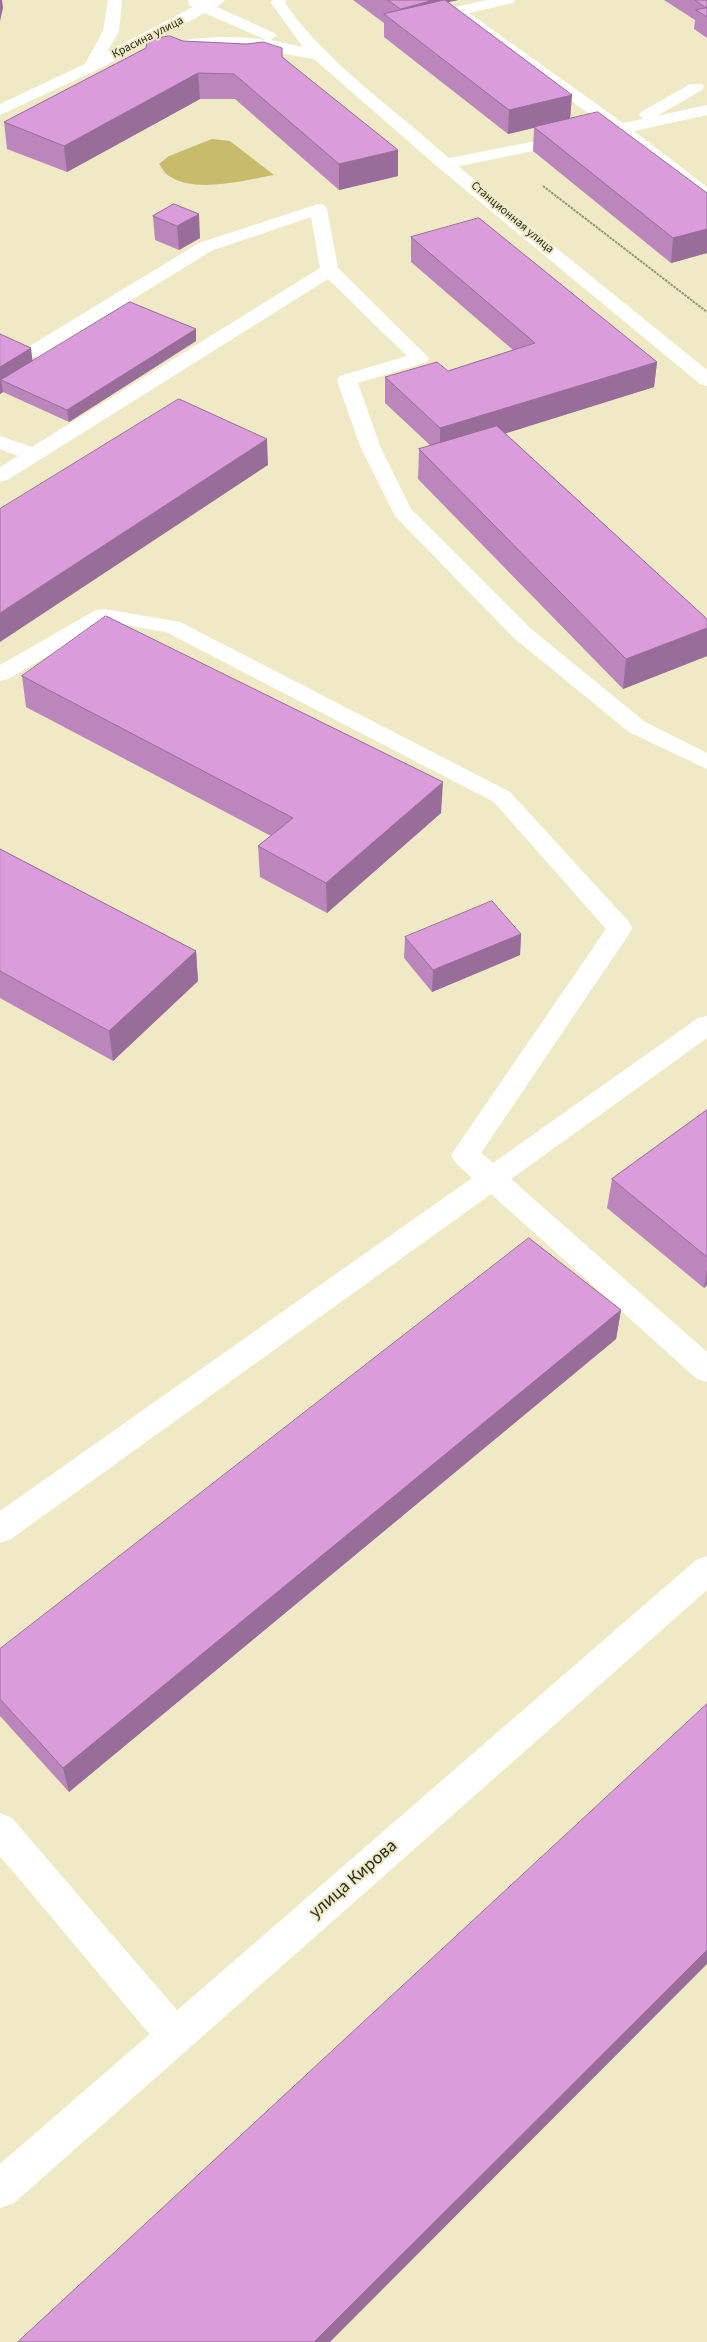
<!DOCTYPE html>
<meta charset="utf-8">
<style>
body{margin:0}
canvas{display:block;background:#efeac5}
</style>
<canvas width="707" height="2342"></canvas>
<script>
const context = document.querySelector('canvas').getContext('2d');
context.lineJoin = 'round';
function fill(path, color) {
  context.fillStyle = color;
  context.fill(path, 'evenodd');
}
function stroke(path, color, width, dash) {
  context.strokeStyle = color;
  context.lineWidth = width;
  context.lineCap = dash ? 'butt' : 'round';
  context.setLineDash(dash || []);
  context.stroke(path);
}
function label(font, color, halo, rows, align = 'center') {
  context.font = font + ' "Source Sans 3",sans-serif';
  context.lineWidth = 4;
  context.setLineDash([]);
  context.textBaseline = 'middle';
  context.strokeStyle = halo;
  context.fillStyle = color;
  for (const [text, x, y, turn = 0] of rows) {
    context.save();
    context.translate(x, y);
    context.rotate((+turn || 0) * Math.PI / 180);
    context.textAlign = isNaN(turn) ? turn : align;
    if (halo) context.strokeText(text, 0, 0);
    context.fillText(text, 0, 0);
    context.restore();
  }
}
fill(new Path2D(`
 M212 139 230 141 274 175C245 180 196 194 169 176 165 174 162 168 159 164L169 156Z`), '#c8bc6c');
stroke(new Path2D(`
 M543 186 707 312`), '#959277', 2, [2.5, 1]);
fill(new Path2D(`
 M487 0H515L513 3 469 13 623 123 643 119 639 115 641 112 690 84H702L704 87 702 90 657 116 707 105V115L634 131 707 187V200L701 199 618 134H604L602 131 607 127 449 11 452 8Z
 M571 134 577 136 579 139 577 142 445 169 439 168 437 164 439 160 445 159Z
 M318 204 324 205 327 209 338 268 429 358 427 362 358 383 380 446 411 509 530 628 645 722 707 753V769L629 732 514 638 395 516 360 446 337 380 340 376 407 356 328 279 41 459 7 480 0 482V467L18 456 0 449V436L32 447 320 268 311 217 211 251 39 357H25L23 353 25 349 199 243Z
 M104 609 180 622 510 792 629 922 632 928 629 934 481 1153 493 1163 698 1018 707 1016V1038L511 1179 707 1352V1382L697 1379 491 1194 11 1539 0 1543V1511L472 1178 455 1162 451 1155 606 929 494 802 166 632 107 622 8 679 0 681V665L96 610Z
 M0 1813 12 1818 188 2023 193 2036 188 2049 175 2054 162 2049 0 1856Z`), '#fff');
fill(new Path2D(`
 M108 0H122L119 31 107 52 193 7 189 5 188 0H225L217 7 274 33 277 36 270 40 303 47 271 3 272 0H286L285 3C321 55 373 93 421 134 514 215 611 292 707 370V386L700 384 439 168 314 59 238 46 200 47 156 55 151 53 148 50 151 47C189 37 227 34 266 40L205 13 97 70 0 115V104L85 64 103 31Z
 M707 1556V1590L14 2203 0 2208V2164L696 1560Z`), '#fff');
fill(new Path2D(`
 M353 0H458L448 2 572 95 570 118 707 193V253L671 263 533 151 534 128 508 134 384 37V23Z
 M664 0H707V38L694 29 695 20Z
 M183 41 283 57 398 176 339 190 235 99H200L67 172 7 149 4 122 146 48Z
 M174 204 200 238 179 250 155 240 153 216Z
 M411 237 657 362 654 387 505 433 707 619V656L623 689 418 479 419 449 431 446 385 403V377L448 371 513 350 411 262Z
 M196 329V341L69 422 3 392 0 394V334L33 361Z
 M22 676 441 813 327 913 260 877 258 846 271 836 26 707Z
 M0 849 196 951 198 981 113 1061 0 998Z
 M521 934 520 955 432 992 404 958 405 937Z
 M707 1110V1285L704 1288 607 1208 612 1179Z
 M621 1310 616 1339 69 1792 0 1716V1649Z`), '#bb86bb');
fill(new Path2D(`
 M0 0H2L3 8 0 21Z
 M410 0H458L430 6 401 9Z
 M198 73 200 99 67 172 64 146Z
 M572 95 570 119 508 134 509 110Z
 M398 150V176L339 190V164Z
 M199 214 200 238 179 250 177 226Z
 M707 229V253L671 263 673 238Z
 M196 329V341L69 422 67 410Z
 M31 348 34 373 1 380 3 392 0 394V367Z
 M657 362 654 387 440 454V428Z
 M267 439 268 465 0 642V613Z
 M707 628V656L623 689 626 659Z
 M443 782 441 813 327 913 326 883Z
 M521 934 520 955 432 992 433 970Z
 M196 951 198 981 113 1061 109 1031Z
 M707 1271V1285L704 1288Z
 M621 1310 616 1339 69 1792 63 1768Z
 M707 1950V1964L330 2342H314Z`), '#996d99');
const building = new Path2D(`
 M388 0H428L430 1 401 9Z
 M445 0 572 95 509 110 384 14Z
 M695 0H707V8Z
 M707 8V17L696 10Z
 M170 36 183 41 246 44 263 42 282 48V57L398 150 339 164 234 74 198 73 64 146 4 122 146 48 147 40Z
 M598 112 707 193V229L673 238 534 127Z
 M174 204 199 214 177 226 153 216Z
 M479 218 657 362 440 428 385 377 437 362 448 371 535 343 411 237Z
 M130 302 196 329 67 410 1 380Z
 M0 334 31 348 0 367Z
 M179 399 267 439 0 613V509Z
 M497 426 707 619V628L626 659 419 449Z
 M106 616 443 782 326 883 258 846 293 818 22 676Z
 M0 849 196 951 109 1031 0 971Z
 M492 901 521 934 433 970 405 937Z
 M707 1110V1257L612 1179Z
 M529 1238 621 1310 63 1768 0 1699V1649Z
 M707 1704V1950L314 2342H18Z`);
fill(building, '#da9cda');
stroke(building, '#996d99', 1);
label('12px', '#2e2c1e', '#efeac5', [
 ["Красина улица",148,38,-27],
 ["Станционная улица",512,218,40]
]);
label('18px', '#2e2c1e', '#efeac5', [
 ["улица Кирова",354,1880,-41]
]);
</script>
